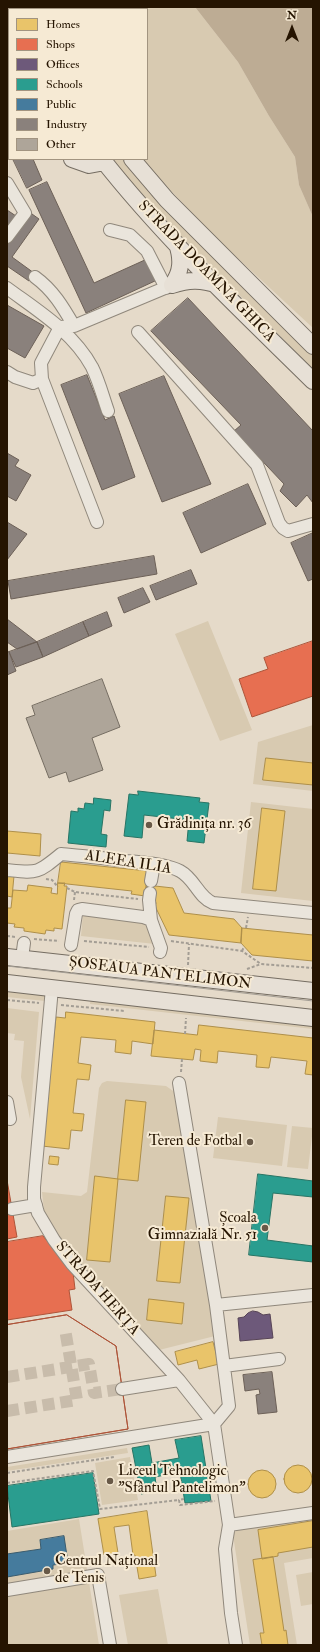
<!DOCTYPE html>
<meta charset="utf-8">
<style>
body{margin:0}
#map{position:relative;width:320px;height:1652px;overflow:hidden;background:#e5dac9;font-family:"IM FELL Double Pica",serif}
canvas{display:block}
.frame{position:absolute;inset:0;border:8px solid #251401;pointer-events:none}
.legend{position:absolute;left:8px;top:8px;width:140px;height:152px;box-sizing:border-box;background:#f6ead4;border:1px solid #a29480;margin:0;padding:5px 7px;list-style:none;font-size:12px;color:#251401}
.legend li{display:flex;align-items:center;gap:8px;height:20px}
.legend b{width:20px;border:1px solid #a29480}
.north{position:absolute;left:272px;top:8px;width:40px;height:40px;-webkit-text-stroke:3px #f6ead4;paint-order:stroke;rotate:0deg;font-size:11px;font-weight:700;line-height:16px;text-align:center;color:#251401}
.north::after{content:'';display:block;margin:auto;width:14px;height:18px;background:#251401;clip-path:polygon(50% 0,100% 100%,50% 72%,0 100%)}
</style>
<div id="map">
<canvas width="320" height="1652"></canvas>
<div class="frame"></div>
<ul class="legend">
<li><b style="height:11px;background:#e9c46a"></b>Homes</li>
<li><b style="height:11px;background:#e76f51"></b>Shops</li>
<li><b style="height:11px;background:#6d597a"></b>Offices</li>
<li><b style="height:11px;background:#2a9d8f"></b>Schools</li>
<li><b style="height:11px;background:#457b9d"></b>Public</li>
<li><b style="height:11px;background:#8a817c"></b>Industry</li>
<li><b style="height:11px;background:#aea599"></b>Other</li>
</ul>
<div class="north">N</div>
</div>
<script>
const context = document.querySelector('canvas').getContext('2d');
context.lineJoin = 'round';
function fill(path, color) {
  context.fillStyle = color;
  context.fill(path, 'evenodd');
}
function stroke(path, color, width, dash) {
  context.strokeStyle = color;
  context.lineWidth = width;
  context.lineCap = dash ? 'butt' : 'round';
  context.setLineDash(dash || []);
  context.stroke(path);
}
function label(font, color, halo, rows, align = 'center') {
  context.font = font + ' "IM FELL Double Pica",serif';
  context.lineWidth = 4;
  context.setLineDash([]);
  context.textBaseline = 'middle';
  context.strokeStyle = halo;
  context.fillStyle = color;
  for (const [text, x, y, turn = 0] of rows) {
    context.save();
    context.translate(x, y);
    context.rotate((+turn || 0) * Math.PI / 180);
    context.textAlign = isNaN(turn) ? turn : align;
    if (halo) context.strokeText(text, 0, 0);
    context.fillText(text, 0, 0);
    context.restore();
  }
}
fill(new Path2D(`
 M102 7H195L238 62 269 116 295 157 299 185 313 217V328L216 238 141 159H147V9H95Z
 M111 159H125L244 287 313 355V369L147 202Z
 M208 621 252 730 220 741 175 634Z
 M313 725V791L253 784 258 742Z
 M251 802 313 809V901L241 893Z
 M83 914 147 921 155 944 81 936Z
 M7 987 47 991 45 1001 7 997Z
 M91 996 313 1020V1029L90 1004Z
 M7 1008 39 1012 30 1119 21 1077 24 1041 14 1040 15 1034 7 1033Z
 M107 1081 166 1086 176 1093 215 1336 159 1350 59 1240 44 1211 42 1192 81 1196 87 1192 99 1088 102 1083Z
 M218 1117 287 1125 282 1166 213 1158Z
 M292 1126 313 1128 308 1169 287 1167Z
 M127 1448 128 1453 7 1471V1467Z
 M130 1457 138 1500 102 1505 95 1463Z
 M313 1517V1558L284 1563 297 1645H250L233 1535 237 1529Z
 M79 1519 99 1645H7V1531Z
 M313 1572V1604L301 1606 296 1575Z
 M158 1589 168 1645H128L119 1595Z`), '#d8cab1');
fill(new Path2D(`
 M195 7H313V217L299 185 295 157 269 116 238 62Z`), '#bdac94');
const homes = new Path2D(`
 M266 758 313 763V785L263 780Z
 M262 808 285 811 276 891 253 889Z
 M7 831 41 834 40 856 7 853Z
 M61 862 148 871 145 896 131 894 132 891 58 883Z
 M7 875 14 876 12 897 7 896Z
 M147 881 156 882 155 886 173 888 184 913 234 919 242 928 241 943 169 935 155 906 156 903 153 898 146 892Z
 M58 883H65L64 886H67L62 929 54 928V931L46 930 45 934 24 931V928L14 927 15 924 7 923V908H11L13 890 27 891 28 885 52 888 51 893 57 894Z
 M242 928 313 935V961L252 955 241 943Z
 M66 1012 155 1022 153 1044 132 1041 131 1054 115 1052 116 1040 81 1037 78 1063 91 1065 89 1080 77 1079 73 1113 84 1114 82 1131 71 1130 69 1149 42 1146 56 1017 65 1018Z
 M199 1025 313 1038V1075L305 1074 307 1061 271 1057 269 1068 256 1067 257 1055 218 1051 217 1063 200 1061 201 1050 195 1049 193 1060 151 1056 154 1030 197 1035Z
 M126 1100 146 1102 138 1181 118 1179Z
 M50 1156 59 1157 58 1165 49 1164Z
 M95 1176 118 1179 110 1262 87 1260Z
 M166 1196 189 1198 180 1283 157 1281Z
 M149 1299 184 1303 182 1324 147 1320Z
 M213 1342 219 1364 199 1369 197 1360 178 1365 175 1352Z
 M284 1479a14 14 0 1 1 28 0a14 14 0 1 1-28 0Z
 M248 1484a14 14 0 1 1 28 0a14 14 0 1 1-28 0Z
 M147 1511 156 1576 139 1579 135 1555H133L129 1525 114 1527 118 1553 104 1555 98 1519Z
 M313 1521V1547L278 1553V1556L262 1559 258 1530Z
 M273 1557 284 1631 286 1630 288 1645H262L260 1633H264L253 1560Z`);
fill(homes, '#e9c46a');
stroke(homes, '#ae8f4a', 1);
const shops = new Path2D(`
 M313 641V696L252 717 239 679 268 669 264 658Z
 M7 1180 17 1237 7 1239Z
 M43 1236 73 1272 75 1289 69 1290 72 1310 7 1320V1242Z
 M67 1315 116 1346 128 1429 7 1449V1325Z
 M67 1315 116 1346 128 1429 7 1449V1325Z`);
fill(shops, '#e76f51');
stroke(shops, '#ad5439', 1);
const offices = new Path2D(`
 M253 1311 258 1312 263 1315 270 1314 273 1338 240 1341 238 1318 244 1317 248 1313Z`);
fill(offices, '#6d597a');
stroke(offices, '#574456', 1);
const schools = new Path2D(`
 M138 791 200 798 199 802 209 803 204 843 187 841 189 820 144 815 142 838 124 836 129 794 138 795Z
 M94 798 111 800 110 811 104 810 101 834 107 835 106 847 68 843 71 811 78 812V808L84 809 85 803 93 804Z
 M258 1174 313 1181V1197L273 1193 267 1240 313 1246V1262L249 1255Z
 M201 1436 211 1501 185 1503 180 1472 155 1477 157 1491 141 1494 132 1448 149 1445 152 1463 179 1458 175 1440Z
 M93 1473 99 1514 12 1527 7 1486Z`);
fill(schools, '#2a9d8f');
stroke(schools, '#287464', 1);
const public = new Path2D(`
 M64 1536 68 1563 53 1565V1569L7 1577V1554L41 1549 40 1540Z`);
fill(public, '#457b9d');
stroke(public, '#3b5c6e', 1);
const industry = new Path2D(`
 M7 98 9 102V126L7 127Z
 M13 159H33L42 180 27 188Z
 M47 182 94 283 147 259 157 280 86 313 29 190Z
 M7 210 16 216 7 228Z
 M32 214 39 219 12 257 34 273 29 281 7 266V246Z
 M188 298 313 431V503L307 495 296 507 280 491 284 484 234 431 241 425 151 331Z
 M7 305 44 326 25 358 7 348Z
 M87 375 105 420 114 416 135 477 102 490 61 385Z
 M164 376 211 484 162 502 119 394Z
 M7 453 19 460 15 466 31 475 16 501 7 496Z
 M248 484 266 524 201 553 183 513Z
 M7 522 27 534 7 560Z
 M313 533V579L308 581 291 543Z
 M154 556 157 574 11 599 8 581Z
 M191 570 197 584 156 600 150 586Z
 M143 588 150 602 124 613 118 598Z
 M107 612 112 626 89 636 83 622Z
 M7 619 37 642 17 649 7 642Z
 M83 622 89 636 43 657 37 642Z
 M37 642 43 657 16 667 9 652Z
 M9 652 16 671 7 675V653Z
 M272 1372 277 1412 258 1414 256 1395 260 1394 259 1389 245 1391 243 1375Z`);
fill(industry, '#8a817c');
stroke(industry, '#6c6057', 1);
const building = new Path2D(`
 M102 679 120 727 92 738 103 770 69 782 66 772 49 778 26 718 35 715 32 706Z`);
fill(building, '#aea599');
stroke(building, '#756d62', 1);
stroke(new Path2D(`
 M7 1377 89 1364 94 1393 122 1389
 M7 1411 77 1400 65 1329`), '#c8bcab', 12, [12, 6]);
const minor = new Path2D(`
 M7 183 25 213 7 237
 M110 230 130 235 147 251 166 288
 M35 277C53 290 63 307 74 326
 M7 288C38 311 73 332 92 367 99 381 103 397 108 411
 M60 327 41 363 42 379 97 522
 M60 327 74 326 172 285
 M138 332 257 465 279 523 283 528 288 531 313 524
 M7 372 15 377 33 383 42 379
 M7 870C37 873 37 874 61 854 82 856 104 858 126 861 141 862 167 864 180 871 195 879 198 897 213 903L313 913
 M151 881 154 864
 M150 893 149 900 151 920
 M71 945 76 914 78 910 82 909 143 917 151 920 161 948 160 952
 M22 958 24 943
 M52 988 34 1187V1199L38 1213 54 1240 72 1264 179 1380 214 1424 229 1525 225 1549 231 1613 236 1645
 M179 1083 216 1305 229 1406 214 1424
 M7 1102 10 1119
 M12 1209 36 1205
 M216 1305 313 1295
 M224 1366 279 1359
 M122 1389 179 1380
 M7 1457 214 1424
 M229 1525 313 1513
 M7 1590 98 1575 110 1645`);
const major = new Path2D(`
 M25 7 26 9
 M48 7 49 9
 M68 7 69 9
 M7 34 9 39
 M72 159 89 165 105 162
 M102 159C165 239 241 310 313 381
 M132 159 167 200 313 346
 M172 285C188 280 201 279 217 285
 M172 285C182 272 182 259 177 244
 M7 957 313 991
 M7 983 313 1018`);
stroke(minor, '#90887c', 14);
stroke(major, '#756d62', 18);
stroke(new Path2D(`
 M46 879 52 880 58 887
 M67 888 75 892 138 899
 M74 900 75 892
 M246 928 248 917
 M7 936 16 937
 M34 939 59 941
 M84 941 149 947
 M171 941 242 951 261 964 313 968
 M242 951 244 947
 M188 965 189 944
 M247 969 261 964
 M7 1000 39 1003
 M61 1005 125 1011
 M185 1034 186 1018
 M181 1072 182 1059
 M7 1473 114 1457
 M7 1483 93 1471 100 1509 179 1500
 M184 1499 179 1500 180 1505 215 1501`), '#a39d94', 2, [3, 2]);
stroke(minor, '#eae5dc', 12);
stroke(major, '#e7e0d6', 16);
stroke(new Path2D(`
 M7 966 313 1001`), '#a39d94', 1);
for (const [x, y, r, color] of [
 [149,825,4,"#685947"],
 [250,1142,4,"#685947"],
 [265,1228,4,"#685947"],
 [110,1481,4,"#685947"],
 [47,1571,4,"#685947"]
]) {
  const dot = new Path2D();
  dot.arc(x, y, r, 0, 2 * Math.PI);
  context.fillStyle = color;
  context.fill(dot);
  stroke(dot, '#f6ead4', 1.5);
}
label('15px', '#251401', '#f6ead4', [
 ["STRADA DOAMNA GHICA",206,272,46],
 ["ALEEA ILIA",128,863,9],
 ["ȘOSEAUA PANTELIMON",160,974,7],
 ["STRADA HERȚA",97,1289,49]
]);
label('15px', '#251401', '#f6ead4', [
 ["Grădinița nr. 36",157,825],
 ["Teren de Fotbal",242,1142,"right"],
 ["Școala",257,1219,"right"],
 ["Gimnazială Nr. 51",257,1236,"right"],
 ["Liceul Tehnologic",118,1472],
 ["\"Sfântul Pantelimon\"",118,1489],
 ["Centrul Național",55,1562],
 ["de Tenis",55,1579]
], 'left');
</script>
